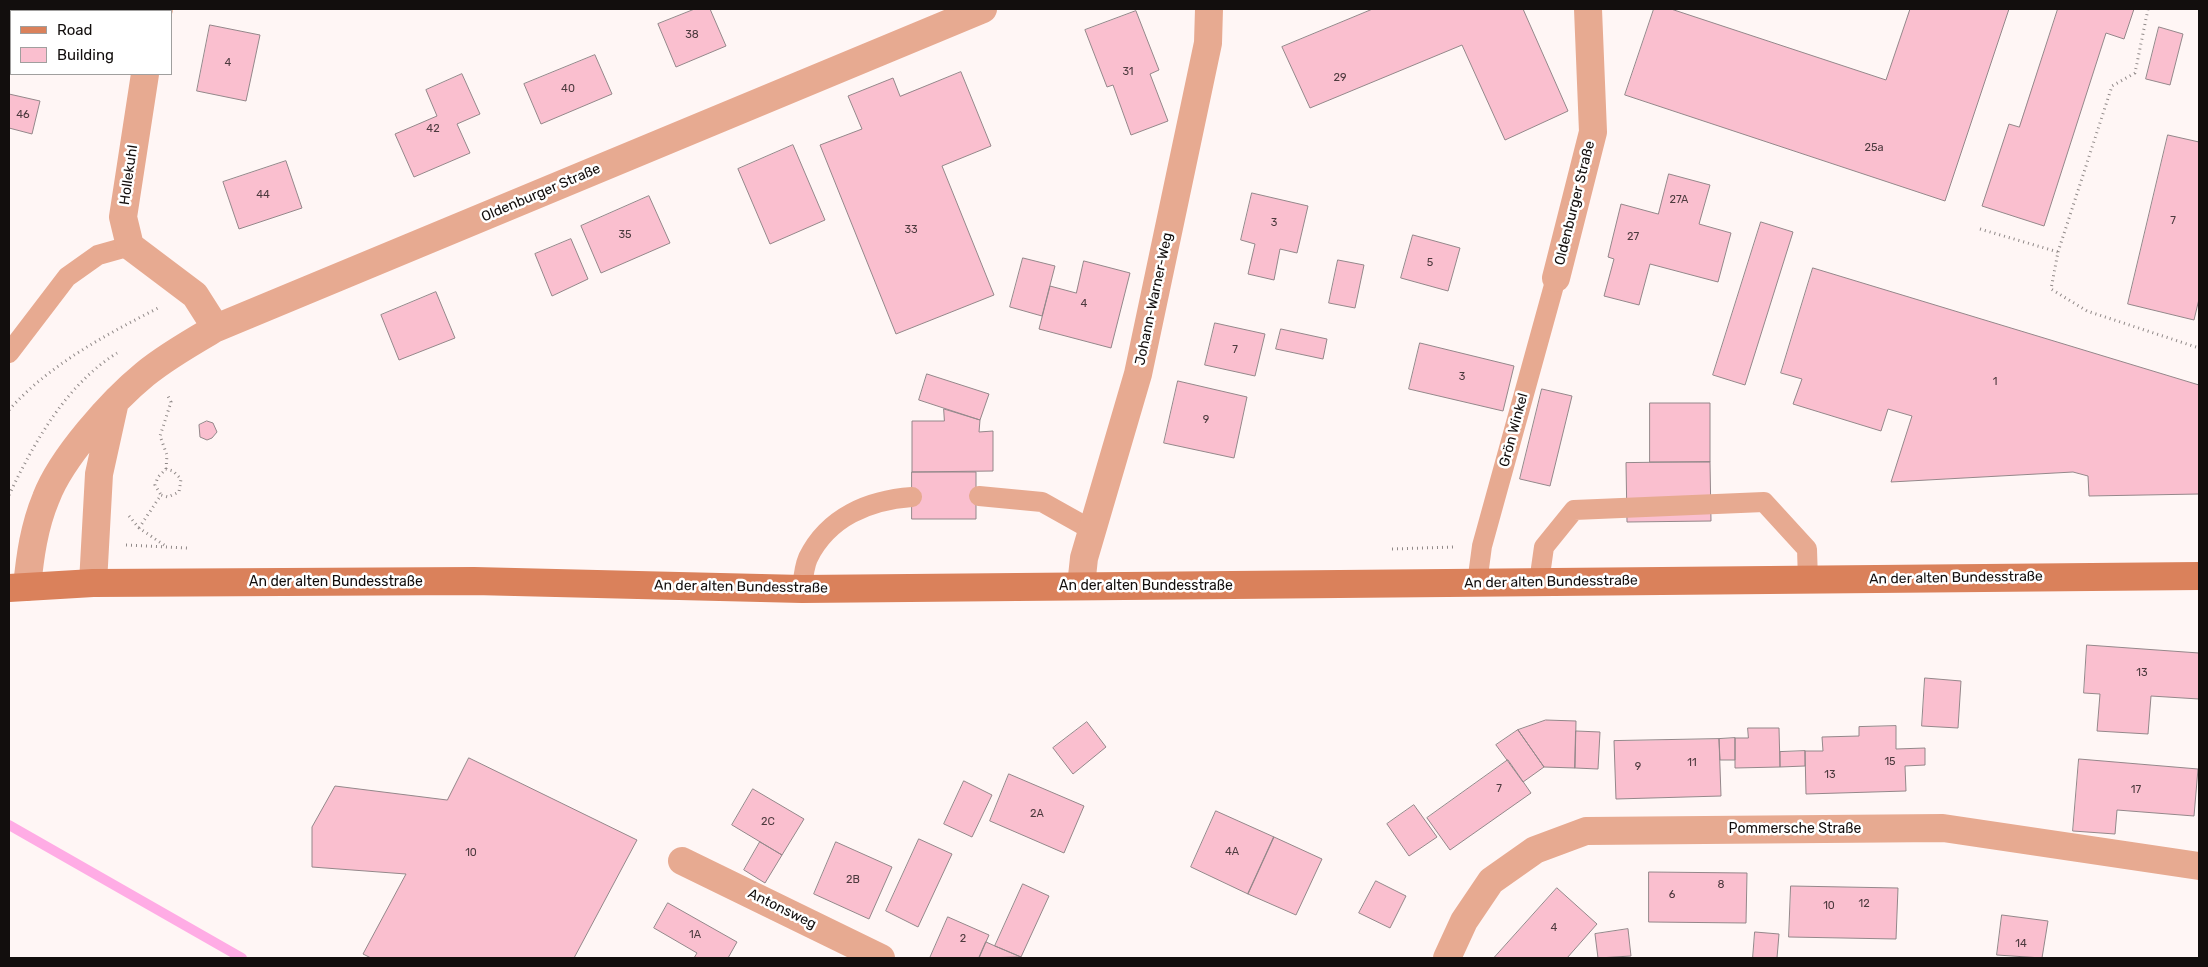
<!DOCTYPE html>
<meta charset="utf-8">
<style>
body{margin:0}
#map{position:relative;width:2208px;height:967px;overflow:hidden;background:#fff6f5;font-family:Rubik,sans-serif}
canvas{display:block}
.frame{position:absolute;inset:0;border:10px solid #120e0d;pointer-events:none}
.legend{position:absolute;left:10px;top:10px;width:162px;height:65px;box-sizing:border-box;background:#fff;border:1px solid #a09f9e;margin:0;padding:6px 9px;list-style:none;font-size:15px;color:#120e0d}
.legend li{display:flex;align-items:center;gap:10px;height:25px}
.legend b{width:25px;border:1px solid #a09f9e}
</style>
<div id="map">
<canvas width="2208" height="967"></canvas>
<div class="frame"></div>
<ul class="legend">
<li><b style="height:6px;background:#da815b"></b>Road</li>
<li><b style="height:14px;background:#fabfcf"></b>Building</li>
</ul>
</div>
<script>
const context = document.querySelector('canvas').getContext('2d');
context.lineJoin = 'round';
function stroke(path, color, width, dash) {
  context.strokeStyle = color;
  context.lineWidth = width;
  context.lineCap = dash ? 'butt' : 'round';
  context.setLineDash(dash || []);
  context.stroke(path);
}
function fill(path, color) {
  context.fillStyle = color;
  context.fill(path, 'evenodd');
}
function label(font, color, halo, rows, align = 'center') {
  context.font = font + ' Rubik,sans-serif';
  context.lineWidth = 5;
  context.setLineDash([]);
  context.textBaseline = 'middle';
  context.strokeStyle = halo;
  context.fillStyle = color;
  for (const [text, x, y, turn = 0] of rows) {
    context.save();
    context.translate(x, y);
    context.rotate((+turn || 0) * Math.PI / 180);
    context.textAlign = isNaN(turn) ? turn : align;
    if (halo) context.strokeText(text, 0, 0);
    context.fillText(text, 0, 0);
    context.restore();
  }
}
stroke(new Path2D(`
 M9 825 242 958`), '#fface5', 10);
const building = new Path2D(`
 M695 9H710L726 46 676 67 658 24Z
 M1373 9H1523L1568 111 1505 140 1462 45 1310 108 1282 47Z
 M1654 9H1671L1886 80 1910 9H2009L1945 201 1625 95Z
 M2058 9H2134L2124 39 2106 33 2044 226 1982 206 2009 124 2019 127Z
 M1136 11 1159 70 1150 74 1168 121 1131 135 1113 85 1107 87 1085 30Z
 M210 25 260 35 246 101 197 91Z
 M2159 27 2183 34 2170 85 2146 79Z
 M595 55 612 94 541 124 524 84Z
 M961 72 991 146 942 166 994 295 896 334 820 145 862 129 848 96 893 78 900 96Z
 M462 74 480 114 457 124 470 153 414 177 395 134 437 116 426 90Z
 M9 94 40 101 32 134 9 128Z
 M2168 135 2199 142V299L2194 320 2128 304Z
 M793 145 825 220 770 244 738 169Z
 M286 161 302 208 239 229 223 182Z
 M1669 174 1710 185 1699 224 1731 233 1718 282 1650 264 1639 305 1604 296 1614 259 1608 257 1621 204 1658 214Z
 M1252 193 1308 206 1297 253 1280 249 1274 280 1248 274 1255 244 1241 240Z
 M649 196 670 243 601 273 581 226Z
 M1761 222 1793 232 1745 385 1713 375Z
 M1413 235 1460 248 1448 291 1401 278Z
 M571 239 588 279 552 296 535 254Z
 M1023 258 1055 266 1042 316 1010 307Z
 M1338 260 1364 265 1355 308 1329 303Z
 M1084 261 1130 273 1111 348 1039 329 1050 286 1076 293Z
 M1813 268 2199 385V494L2089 496 2088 476 2073 472 1891 482 1912 416 1888 409 1881 431 1793 404 1802 379 1781 373Z
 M436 292 455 338 399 360 381 315Z
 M1215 323 1265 334 1255 376 1205 365Z
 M1281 329 1327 339 1323 359 1276 349Z
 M1420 343 1514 366 1503 411 1409 389Z
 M927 374 989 394 980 420 919 400Z
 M1178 381 1247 397 1234 458 1164 443Z
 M1542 389 1572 396 1550 486 1520 479Z
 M1650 403H1710V462H1650Z
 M944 409 980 420 979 432 993 431V471L912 472V421H944Z
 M207 421 213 423 217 432 212 438 207 440 200 437 199 425Z
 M1710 462 1711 521 1627 522 1626 463Z
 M912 472H976V519H912Z
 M2087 645 2199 653V699L2151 696 2148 734 2097 731 2100 694 2084 693Z
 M1925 678 1961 681 1958 728 1922 726Z
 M1546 720 1576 721 1575 768 1544 767 1518 730Z
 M1087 722 1106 747 1073 774 1053 748Z
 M1896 726V749L1925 748V765L1905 766 1906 791 1806 794 1805 751H1823L1822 737 1859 736V727Z
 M1748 728H1779L1780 767 1735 768V738H1748Z
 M1518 730 1544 767 1523 782 1496 745Z
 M1576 731 1600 732 1598 769 1575 768Z
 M1735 738V760H1720L1719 739Z
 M1719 739 1721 796 1616 799 1614 741Z
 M1805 751V766L1780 767V752Z
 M469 758 637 840 574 958H371L363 954 406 874 312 867V827L335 786 447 800Z
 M2079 759 2198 769 2194 816 2117 810 2115 834 2073 831Z
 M1508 760 1531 793 1450 850 1427 818Z
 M1009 774 1084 806 1064 853 990 821Z
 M964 781 992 795 972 837 944 824Z
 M753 789 804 819 782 855 732 825Z
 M1414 805 1437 837 1409 856 1387 824Z
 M1216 811 1274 837 1248 894 1191 867Z
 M1274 837 1322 859 1296 915 1248 894Z
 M919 839 952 854 918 927 886 911Z
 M760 842 782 855 765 883 744 870Z
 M836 842 892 867 869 919 814 894Z
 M1649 872 1747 873 1746 923 1649 922Z
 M1376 881 1406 896 1390 928 1359 913Z
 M1023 884 1049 896 1021 957 995 946Z
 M1791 886 1898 888 1896 939 1789 937Z
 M1557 888 1597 924 1567 958H1494Z
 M668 903 737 942 728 958H694L697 953 654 928Z
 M2002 915 2048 921 2042 958 1997 955Z
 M948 917 989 935 979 958H930Z
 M1628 929 1631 956 1598 958 1595 934Z
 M1755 932 1779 934 1777 958H1753Z
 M986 942 995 946 1021 957 979 958Z`);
fill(building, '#fabfcf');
stroke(building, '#94878a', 1);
stroke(new Path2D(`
 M1980 229 2058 252 2051 289 2087 311 2199 348
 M2058 252 2112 86 2135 73 2148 9
 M9 410C50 364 104 336 158 308
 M166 469 167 455 160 436 171 402 168 396
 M9 495C35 441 66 385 117 353
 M129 516 139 528 167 547
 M139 528 161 495 168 497 179 492 181 479 173 471 166 469 158 477 155 485 161 495
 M126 545 187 548
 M1392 549 1454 547`), '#908988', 3, [1, 4]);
stroke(new Path2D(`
 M9 353 67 277 98 255 130 246
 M979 496 1042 502 1092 530
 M1539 582 1544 547 1574 510 1764 502 1807 549 1808 580
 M1477 583 1482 546 1556 278
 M802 589C803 579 804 567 808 558 828 517 869 500 912 497`), '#e7aa91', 20);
stroke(new Path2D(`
 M9 10 14 11
 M158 11 159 9
 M145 74 123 217 130 246 195 295 216 328
 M1556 278 1593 132 1588 9
 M93 583 99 474 114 406
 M1081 586 1084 558 1138 374 1208 43 1209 9
 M27 587C30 556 34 527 46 498 61 458 112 401 145 374 167 356 192 342 216 328L983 9
 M682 861 881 958
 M1447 958 1464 921 1491 881 1535 850 1586 831 1943 828 2199 866`), '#e7aa91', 28);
stroke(new Path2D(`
 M9 588 93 583 474 581 802 589 2199 576`), '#da815b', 28);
label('11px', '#4c3a3e', null, [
 ["38",692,35],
 ["4",228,63],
 ["31",1128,72],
 ["29",1340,78],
 ["40",568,89],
 ["46",23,115],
 ["42",433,129],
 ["25a",1874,148],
 ["44",263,195],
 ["27A",1679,200],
 ["7",2173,221],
 ["3",1274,223],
 ["33",911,230],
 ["35",625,235],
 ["27",1633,237],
 ["5",1430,263],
 ["4",1084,304],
 ["7",1235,350],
 ["3",1462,377],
 ["1",1995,382],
 ["9",1206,420],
 ["13",2142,673],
 ["15",1890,762],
 ["11",1692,763],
 ["9",1638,767],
 ["13",1830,775],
 ["7",1499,789],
 ["17",2136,790],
 ["2A",1037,814],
 ["2C",768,822],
 ["4A",1232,852],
 ["10",471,853],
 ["2B",853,880],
 ["8",1721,885],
 ["6",1672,895],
 ["12",1864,904],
 ["10",1829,906],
 ["4",1554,928],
 ["1A",695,935],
 ["2",963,939],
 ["14",2021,944]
]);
label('14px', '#120e0d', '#fff', [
 ["Hollekuhl",129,175,-82],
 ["Oldenburger Straße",541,193,-23],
 ["Oldenburger Straße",1575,203,-76],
 ["Johann-Warner-Weg",1154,299,-78],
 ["Grön Winkel",1514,430,-75],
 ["An der alten Bundesstraße",1956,578,-1],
 ["An der alten Bundesstraße",336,582],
 ["An der alten Bundesstraße",1551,582,-1],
 ["An der alten Bundesstraße",1146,586],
 ["An der alten Bundesstraße",741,587,1],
 ["Pommersche Straße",1795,829],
 ["Antonsweg",782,909,26]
]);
</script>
